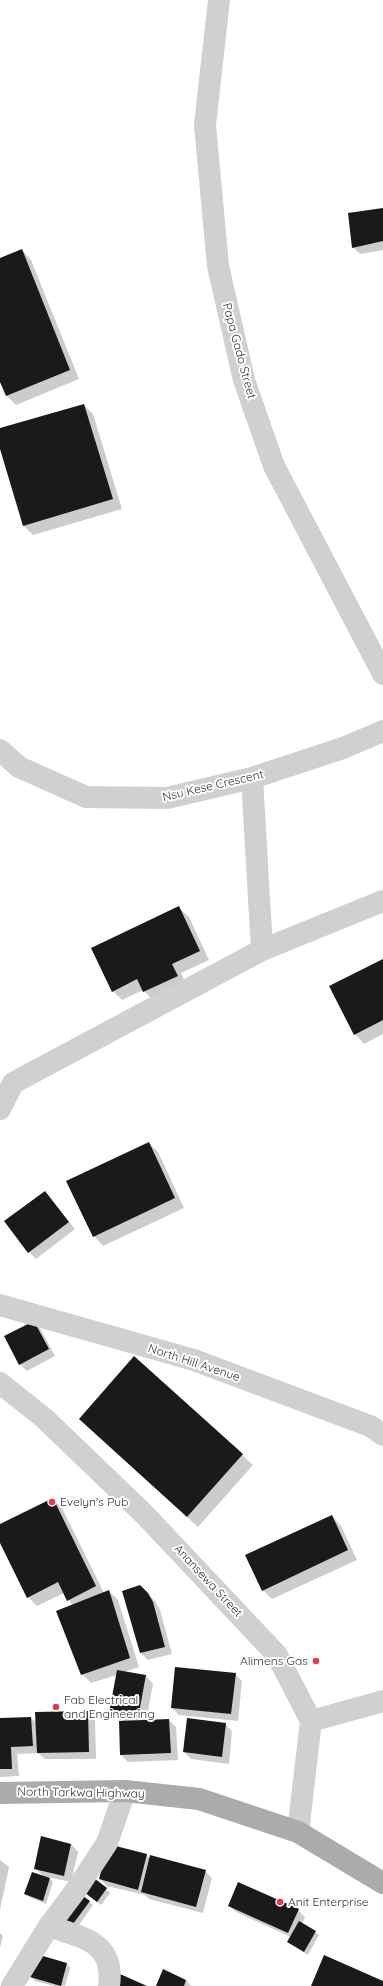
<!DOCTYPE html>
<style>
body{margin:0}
canvas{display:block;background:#fff}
</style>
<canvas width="383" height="1986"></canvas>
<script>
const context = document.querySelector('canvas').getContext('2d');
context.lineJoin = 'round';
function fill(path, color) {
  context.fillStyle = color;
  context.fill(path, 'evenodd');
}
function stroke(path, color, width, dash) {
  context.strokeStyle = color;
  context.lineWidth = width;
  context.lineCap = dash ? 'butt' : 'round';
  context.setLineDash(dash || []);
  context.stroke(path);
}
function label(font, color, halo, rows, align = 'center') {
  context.font = font + ' Quicksand,sans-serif';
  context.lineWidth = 4;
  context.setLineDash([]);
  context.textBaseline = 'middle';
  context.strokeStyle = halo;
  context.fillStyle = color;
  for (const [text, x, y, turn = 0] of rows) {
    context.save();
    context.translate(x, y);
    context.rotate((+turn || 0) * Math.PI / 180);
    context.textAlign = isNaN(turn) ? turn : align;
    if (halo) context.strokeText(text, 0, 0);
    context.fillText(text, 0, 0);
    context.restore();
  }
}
fill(new Path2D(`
 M383 209V250L360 254 353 247Z
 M22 250 31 260 79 379 16 405 6 395 0 379V259Z
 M84 405 93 414 122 509 33 535 24 526 0 445V429Z
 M179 908 189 917 209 960 181 973 187 986 154 1001 143 990 122 1000 113 991Z
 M383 960V1034L364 1044 355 1034Z
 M149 1143 158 1152 184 1208 103 1246 94 1236Z
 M45 1192 75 1229 36 1259 29 1252Z
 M34 1322 41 1330 55 1356 27 1371 20 1364Z
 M134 1358 253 1465 198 1527 80 1419Z
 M53 1499 62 1508 104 1593 109 1591 118 1600 139 1667 124 1672 146 1676 153 1684 146 1721 169 1720 176 1727 178 1760 128 1762 121 1755 124 1721 117 1719 110 1712 117 1675 91 1683 82 1674 73 1606 64 1593 37 1606 28 1597 0 1541V1525Z
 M332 1516 341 1526 357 1560 272 1599 263 1590Z
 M139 1586 155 1601 160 1610 172 1654 148 1660 141 1653Z
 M235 1674 242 1681 238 1721 179 1715 172 1708Z
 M88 1712 95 1719 96 1759H45L38 1753 17 1754 19 1776 0 1777V1719L31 1718 37 1723Z
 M225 1724 232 1731 229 1764 191 1759 184 1752Z
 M71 1844 78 1852 71 1882 48 1877 53 1882 46 1904 29 1897 25 1893 43 1876 35 1868Z
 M109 1845 147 1855 150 1859 205 1871 212 1878 203 1913 149 1899 145 1895 107 1886 100 1879Z
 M0 1860 9 1867 0 1910Z
 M106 1889 110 1893 101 1905 85 1893Z
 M77 1893 93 1905 72 1935Z
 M229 1905 298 1910 305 1917 302 1924 319 1935 308 1955 289 1942 291 1937 236 1912Z
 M0 1933 3 1936 0 1948Z
 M37 1956 67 1964 70 1968 65 1986H54L35 1981 31 1977Z
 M186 1980 191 1986H157Z`), '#0003');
fill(new Path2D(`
 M383 208V241L352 248 348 213Z
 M22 249 70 370 6 396 0 382V258Z
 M84 404 113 499 23 526 0 449V428Z
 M179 906 200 951 172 964 178 976 143 992 137 979 112 992 91 948Z
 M383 959V1020L354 1035 329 986Z
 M149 1142 175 1198 93 1237 66 1181Z
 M45 1191 69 1222 28 1253 4 1221Z
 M34 1321 49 1349 19 1365 4 1336Z
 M134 1356 243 1454 187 1517 79 1419Z
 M53 1498 96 1586 67 1601 58 1582 27 1598 0 1543V1524Z
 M332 1515 348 1550 262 1591 245 1555Z
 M140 1585 148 1593 153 1602 165 1647 140 1653 122 1591Z
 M109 1590 130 1658 81 1675 56 1611Z
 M175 1667 236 1673 231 1714 171 1708Z
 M117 1670 146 1675 138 1718 109 1713Z
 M88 1711 89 1752 37 1753 35 1712Z
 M31 1717 33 1746 11 1747 12 1769H0V1718Z
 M187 1718 226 1723 222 1757 183 1752Z
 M169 1719 171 1753 120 1755 119 1721Z
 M41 1836 71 1844 64 1876 34 1869Z
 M108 1844 147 1854 138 1890 99 1879Z
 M150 1855 206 1870 196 1907 141 1892Z
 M32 1872 50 1878 43 1901 24 1894Z
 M90 1875 107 1888 97 1902 80 1889Z
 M238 1882 299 1909 288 1933 228 1906Z
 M76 1891 90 1901 67 1932 54 1922Z
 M299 1921 316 1931 304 1952 287 1942Z
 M36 1954 67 1963 61 1986 30 1977Z
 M324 1955 383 1981V1986H311Z
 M163 1969 186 1980 184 1986H156Z
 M120 1974 147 1986H115Z`), '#1a1a1a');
stroke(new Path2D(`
 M219 0 205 125 218 266 244 380 274 466 383 674
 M0 750 19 767 86 797 167 798 252 778 343 748 383 731
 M262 950 383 901
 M0 1109 13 1083 262 950 252 778
 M0 1305 194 1360 370 1426 383 1435
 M0 1383 44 1418 145 1515 277 1655 311 1721 298 1832
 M311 1721 383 1701
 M49 1926C82 1938 115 1941 109 1986
 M12 1986 49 1926 76 1890 107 1843 125 1791`), '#d0d0d0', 22);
stroke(new Path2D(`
 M0 1793 125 1791 199 1799 298 1832 383 1883`), '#ababab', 22);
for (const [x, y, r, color] of [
 [52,1502,4,"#e63946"],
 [316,1661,4,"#e63946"],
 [56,1707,4,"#e63946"],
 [280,1902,4,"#e63946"]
]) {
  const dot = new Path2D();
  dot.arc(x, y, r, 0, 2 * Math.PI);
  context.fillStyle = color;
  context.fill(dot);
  stroke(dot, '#fff', 1.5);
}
label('12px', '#333', '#fff', [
 ["Papa Gado Street",239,351,75],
 ["Nsu Kese Crescent",213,786,-13],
 ["North Hill Avenue",194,1363,18],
 ["Anansewa Street",208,1581,47],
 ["North Tarkwa Highway",81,1793,1]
]);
label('12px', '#333', '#fff', [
 ["Evelyn's Pub",60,1502],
 ["Alimens Gas",308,1661,"right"],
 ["Fab Electrical",64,1700],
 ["and Engineering",64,1714],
 ["Anit Enterprise",288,1902]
], 'left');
</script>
